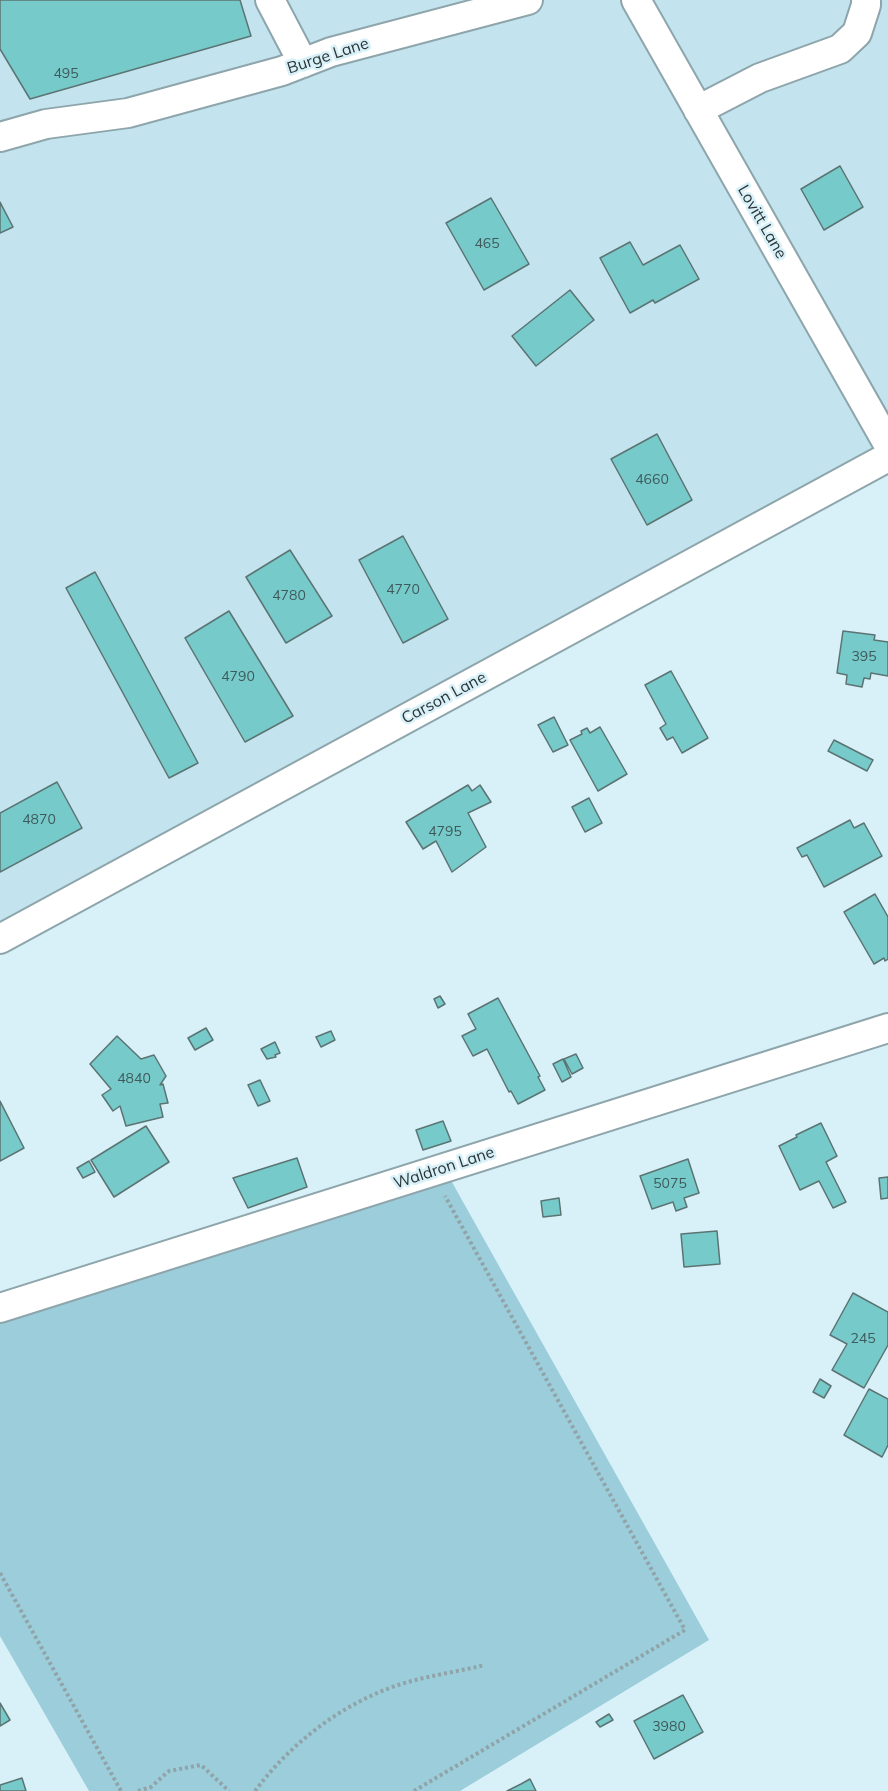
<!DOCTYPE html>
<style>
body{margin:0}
canvas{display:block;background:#d8f1f8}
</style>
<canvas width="888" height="1791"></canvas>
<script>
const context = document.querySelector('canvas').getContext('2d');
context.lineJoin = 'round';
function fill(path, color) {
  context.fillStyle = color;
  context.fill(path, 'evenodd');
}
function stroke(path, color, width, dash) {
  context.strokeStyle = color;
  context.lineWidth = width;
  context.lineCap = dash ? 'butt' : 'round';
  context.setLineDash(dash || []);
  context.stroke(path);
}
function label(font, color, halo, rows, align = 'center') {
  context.font = font + ' Mulish,sans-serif';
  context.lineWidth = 5;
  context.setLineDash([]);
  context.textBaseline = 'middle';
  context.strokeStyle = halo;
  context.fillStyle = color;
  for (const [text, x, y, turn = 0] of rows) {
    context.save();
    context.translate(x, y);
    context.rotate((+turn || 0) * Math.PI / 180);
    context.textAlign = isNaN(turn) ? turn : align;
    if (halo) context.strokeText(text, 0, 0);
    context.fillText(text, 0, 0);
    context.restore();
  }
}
fill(new Path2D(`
 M0 0H888V457L0 939Z`), '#c3e4ee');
fill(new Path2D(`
 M444 1168 709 1640 460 1791H89L0 1636V1308Z`), '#9ccdda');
const building = new Path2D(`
 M0 0H240L251 36 30 99 0 49Z
 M840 166 863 207 824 230 801 189Z
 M491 198 529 264 484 290 446 223Z
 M0 202 13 227 0 233Z
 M630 242 643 265 680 245 699 279 655 303 653 300 630 313 600 258Z
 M570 290 594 320 536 366 512 336Z
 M657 434 692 500 647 525 611 459Z
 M403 536 448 619 403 643 359 560Z
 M290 550 332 616 286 643 246 577Z
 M95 572 198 763 169 778 66 588Z
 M229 611 293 716 245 742 185 638Z
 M843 631 875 635 874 640 888 642V676L871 673 870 679 864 678 862 687 846 684 847 675 837 673Z
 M671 671 708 738 682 753 673 737 667 740 660 728 666 724 645 685Z
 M554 717 568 745 553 752 538 725Z
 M600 727 627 774 598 791 570 740 582 734 581 731 587 728 590 733Z
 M834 740 873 760 867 771 828 751Z
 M57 782 82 828 0 872V813Z
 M468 785 472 791 480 785 491 802 468 813 486 847 452 872 436 841 423 849 406 822Z
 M589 798 602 823 585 832 572 807Z
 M850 820 854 828 864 823 882 856 824 887 807 855 802 857 797 848Z
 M875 894 888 917V959L885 961 884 958 874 964 844 912Z
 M440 996 445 1004 438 1008 434 999Z
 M498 998 540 1076 538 1077 545 1090 518 1104 511 1091 509 1092 487 1049 473 1056 462 1036 476 1029 468 1014Z
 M206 1028 213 1040 195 1050 188 1038Z
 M331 1031 335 1040 321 1047 316 1037Z
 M117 1036 141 1059 154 1055 166 1076 160 1085 163 1084 168 1103 160 1104 163 1117 126 1126 120 1106 113 1111 102 1095 111 1089 90 1064Z
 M275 1042 280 1053 275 1055 276 1057 267 1059 261 1049Z
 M576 1054 583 1068 572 1074 564 1059Z
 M563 1059 571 1077 562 1082 553 1064Z
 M260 1080 270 1101 258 1106 248 1085Z
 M0 1101 24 1148 0 1161Z
 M443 1121 451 1141 423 1150 416 1130Z
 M821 1123 837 1156 826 1162 846 1202 833 1208 819 1181 800 1190 779 1146 797 1137 796 1135Z
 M146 1126 169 1162 114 1197 91 1160Z
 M297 1158 307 1187 248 1208 233 1178Z
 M688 1159 699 1193 684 1198 687 1207 676 1211 673 1202 652 1209 640 1176Z
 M89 1161 95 1172 83 1178 77 1168Z
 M888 1177V1198L881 1199 879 1178Z
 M559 1198 561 1215 543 1217 541 1201Z
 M717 1231 720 1264 684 1267 681 1234Z
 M853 1293 888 1312V1345L864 1388 832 1370 847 1344 830 1335Z
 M820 1379 831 1386 824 1398 813 1392Z
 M869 1389 888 1399V1445L882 1457 844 1435Z
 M683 1695 703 1732 654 1759 634 1721Z
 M0 1703 10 1720 0 1726Z
 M609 1714 613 1720 600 1727 596 1722Z
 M22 1778 26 1791H0V1785Z
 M530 1779 536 1791H507L521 1784Z`);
fill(building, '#77caca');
stroke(building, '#5b7473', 1.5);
const minor = new Path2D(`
 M270 0 303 63
 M636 0 888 444
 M698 110 760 78 840 49 857 33 866 5V0
 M0 137 46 124 128 113 282 71 331 52 528 0
 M0 939 888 457
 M0 1308 888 1028`);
stroke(minor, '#8da5ab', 32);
stroke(new Path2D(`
 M0 1573 121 1791
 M138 1791 151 1787 169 1771 201 1765 229 1791
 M255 1791C292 1741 348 1699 408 1682 433 1675 460 1671 485 1665
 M414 1791 685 1630 445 1196`), '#90a3a8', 4, [3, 3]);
stroke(minor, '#fff', 28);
label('14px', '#3e5a5c', null, [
 ["495",66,74],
 ["465",487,244],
 ["4660",652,480],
 ["4770",403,590],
 ["4780",289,596],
 ["395",864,657],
 ["4790",238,677],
 ["4870",39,820],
 ["4795",445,832],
 ["4840",134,1079],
 ["5075",670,1184],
 ["245",863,1339],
 ["3980",669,1727]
]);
label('16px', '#2b3437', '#d8f1f8', [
 ["Burge Lane",328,56,-18],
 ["Lovitt Lane",762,222,60],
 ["Carson Lane",444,698,-28],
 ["Waldron Lane",444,1168,-18]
]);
</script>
